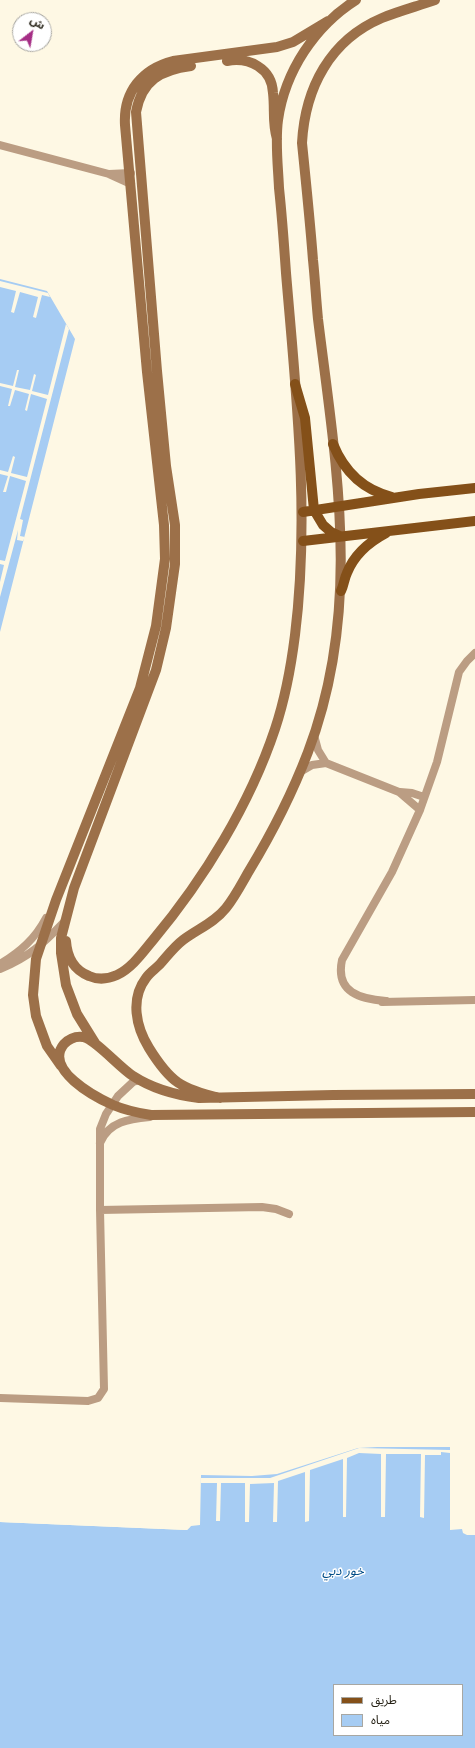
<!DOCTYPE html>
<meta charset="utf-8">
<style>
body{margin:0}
#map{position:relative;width:475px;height:1748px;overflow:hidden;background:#fef8e4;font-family:Poppins,"Noto Sans Arabic",sans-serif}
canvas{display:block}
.legend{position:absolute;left:333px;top:1684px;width:130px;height:52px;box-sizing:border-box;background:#fff;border:1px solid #a8a7a2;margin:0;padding:5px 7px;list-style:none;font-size:12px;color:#262216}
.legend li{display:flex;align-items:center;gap:8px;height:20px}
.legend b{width:20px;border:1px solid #a8a7a2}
.north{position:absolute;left:12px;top:12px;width:40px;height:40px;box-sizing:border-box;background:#fff;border:1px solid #a8a7a2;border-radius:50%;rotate:31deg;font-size:11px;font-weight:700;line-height:16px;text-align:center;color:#262216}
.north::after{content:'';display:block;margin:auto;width:14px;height:18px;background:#a52e85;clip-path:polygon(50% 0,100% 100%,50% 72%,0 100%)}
</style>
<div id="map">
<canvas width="475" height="1748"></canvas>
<ul class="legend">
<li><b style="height:5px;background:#845019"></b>طريق</li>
<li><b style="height:11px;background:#a6ccf3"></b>مياه</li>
</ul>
<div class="north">ش</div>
</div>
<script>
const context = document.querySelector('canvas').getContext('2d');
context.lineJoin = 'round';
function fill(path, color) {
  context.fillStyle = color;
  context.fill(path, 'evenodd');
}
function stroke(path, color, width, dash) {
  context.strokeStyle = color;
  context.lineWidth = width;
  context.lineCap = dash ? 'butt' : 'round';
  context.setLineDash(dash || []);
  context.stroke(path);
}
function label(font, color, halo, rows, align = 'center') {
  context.font = font + ' Poppins,"Noto Sans Arabic",sans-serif';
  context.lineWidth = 3;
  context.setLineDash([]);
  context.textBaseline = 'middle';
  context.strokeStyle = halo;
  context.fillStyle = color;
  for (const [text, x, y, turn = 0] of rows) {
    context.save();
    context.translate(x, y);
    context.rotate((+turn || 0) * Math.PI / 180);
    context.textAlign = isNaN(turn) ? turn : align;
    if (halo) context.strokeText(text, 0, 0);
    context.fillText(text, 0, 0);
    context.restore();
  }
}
fill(new Path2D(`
 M0 279 47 291 75 339 0 632Z
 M377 1447H450V1530L462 1529 463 1533 467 1535H475V1748H0V1522L187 1530 191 1526 200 1525 201 1475 252 1476 277 1474 358 1448ZM334 1685H462V1735H334Z`), '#a6ccf3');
fill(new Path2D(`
 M0 281 48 293 50 297 42 295 36 318 33 317 38 297 20 292 14 313 11 312 16 291 0 287Z
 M66 324 69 329 20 519 23 520 20 536 25 537 23 541 17 540 18 530 0 597V582L4 565 0 564V560L5 561 26 481 10 476 6 492H3L8 476 0 474V470L8 472 13 456 15 457 11 473 27 477 47 399 31 394 27 411 25 410 29 394 15 390 10 406H8L12 389 0 386V383L13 386 17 370H19L15 387 30 390 34 374 36 375 32 391 48 395Z
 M359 1448 450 1450V1453L441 1452V1455H425L424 1518 420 1517 421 1454H386L385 1517H381V1454L359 1453 347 1458 346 1517H343V1459L310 1470 309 1521 305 1522V1472L278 1481 277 1522H273L274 1483 250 1484 249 1522H245V1483H221L220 1521H216L217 1483H201V1478H270Z
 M0 1520 187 1528 191 1526 187 1530 0 1522Z`), '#fef8e4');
stroke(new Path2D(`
 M0 145 109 174 131 184
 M109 174 131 173
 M314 735 318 750 326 763
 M300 772 312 765 326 763 399 792 420 810
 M400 792 412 793 424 797
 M0 964C20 952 35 939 46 918
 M0 969C29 957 43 944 64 922
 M386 1001C361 999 335 993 342 960L392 872 420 810 437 762 459 672 467 661 475 653
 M382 1002 475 1000
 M100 1143C109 1121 130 1119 150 1117
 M100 1210 262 1207 276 1209 289 1214
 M0 1398 88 1401 98 1398 104 1389 100 1210V1129L106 1114 118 1096 133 1082 140 1080`), '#bb9d83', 8);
stroke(new Path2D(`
 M227 61C249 57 272 68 273 93 275 110 272 122 277 139
 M66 941C67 957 74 970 89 976 98 980 108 979 117 975 132 968 143 952 153 940 204 879 250 804 275 729 285 699 291 667 295 635 310 515 296 393 286 273 284 244 282 216 279 188 278 165 275 142 278 120 285 71 315 26 356 0
 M95 1043 77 1014 66 985 61 953V938L74 888 156 670 166 628 175 564V525L166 466 157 371 136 112C142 80 161 70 191 66
 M61 1066 47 1046 36 1016 33 995 36 959 56 900 140 688 156 626 165 559 164 525 147 372 125 125C123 92 142 69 173 61L277 47 293 42 328 21
 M475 1094 333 1095 199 1098C175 1095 153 1089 133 1076 120 1068 94 1038 83 1037 76 1036 69 1039 64 1044 43 1069 95 1097 113 1105 125 1110 138 1113 151 1115L475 1112
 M220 1098C181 1089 170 1082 149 1048 136 1027 130 999 146 978 150 972 157 968 161 963 168 955 175 946 183 940 198 929 215 922 226 908 235 897 242 883 249 871 272 833 292 794 308 752 363 608 336 466 318 319 316 299 315 279 313 260 310 221 306 182 302 143 305 88 330 40 382 18 399 11 418 6 435 0`), '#9c7049', 10);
stroke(new Path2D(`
 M295 384 305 418 314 510 323 525 331 532 340 536
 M333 444C344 471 363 490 392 497
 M303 512 419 494 475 488
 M303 541 475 521
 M341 591C344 585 344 579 347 573 354 555 369 542 386 533`), '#845019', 10);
label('italic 13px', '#004c86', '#fff', [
 ["خور دبي",343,1572]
]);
</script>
